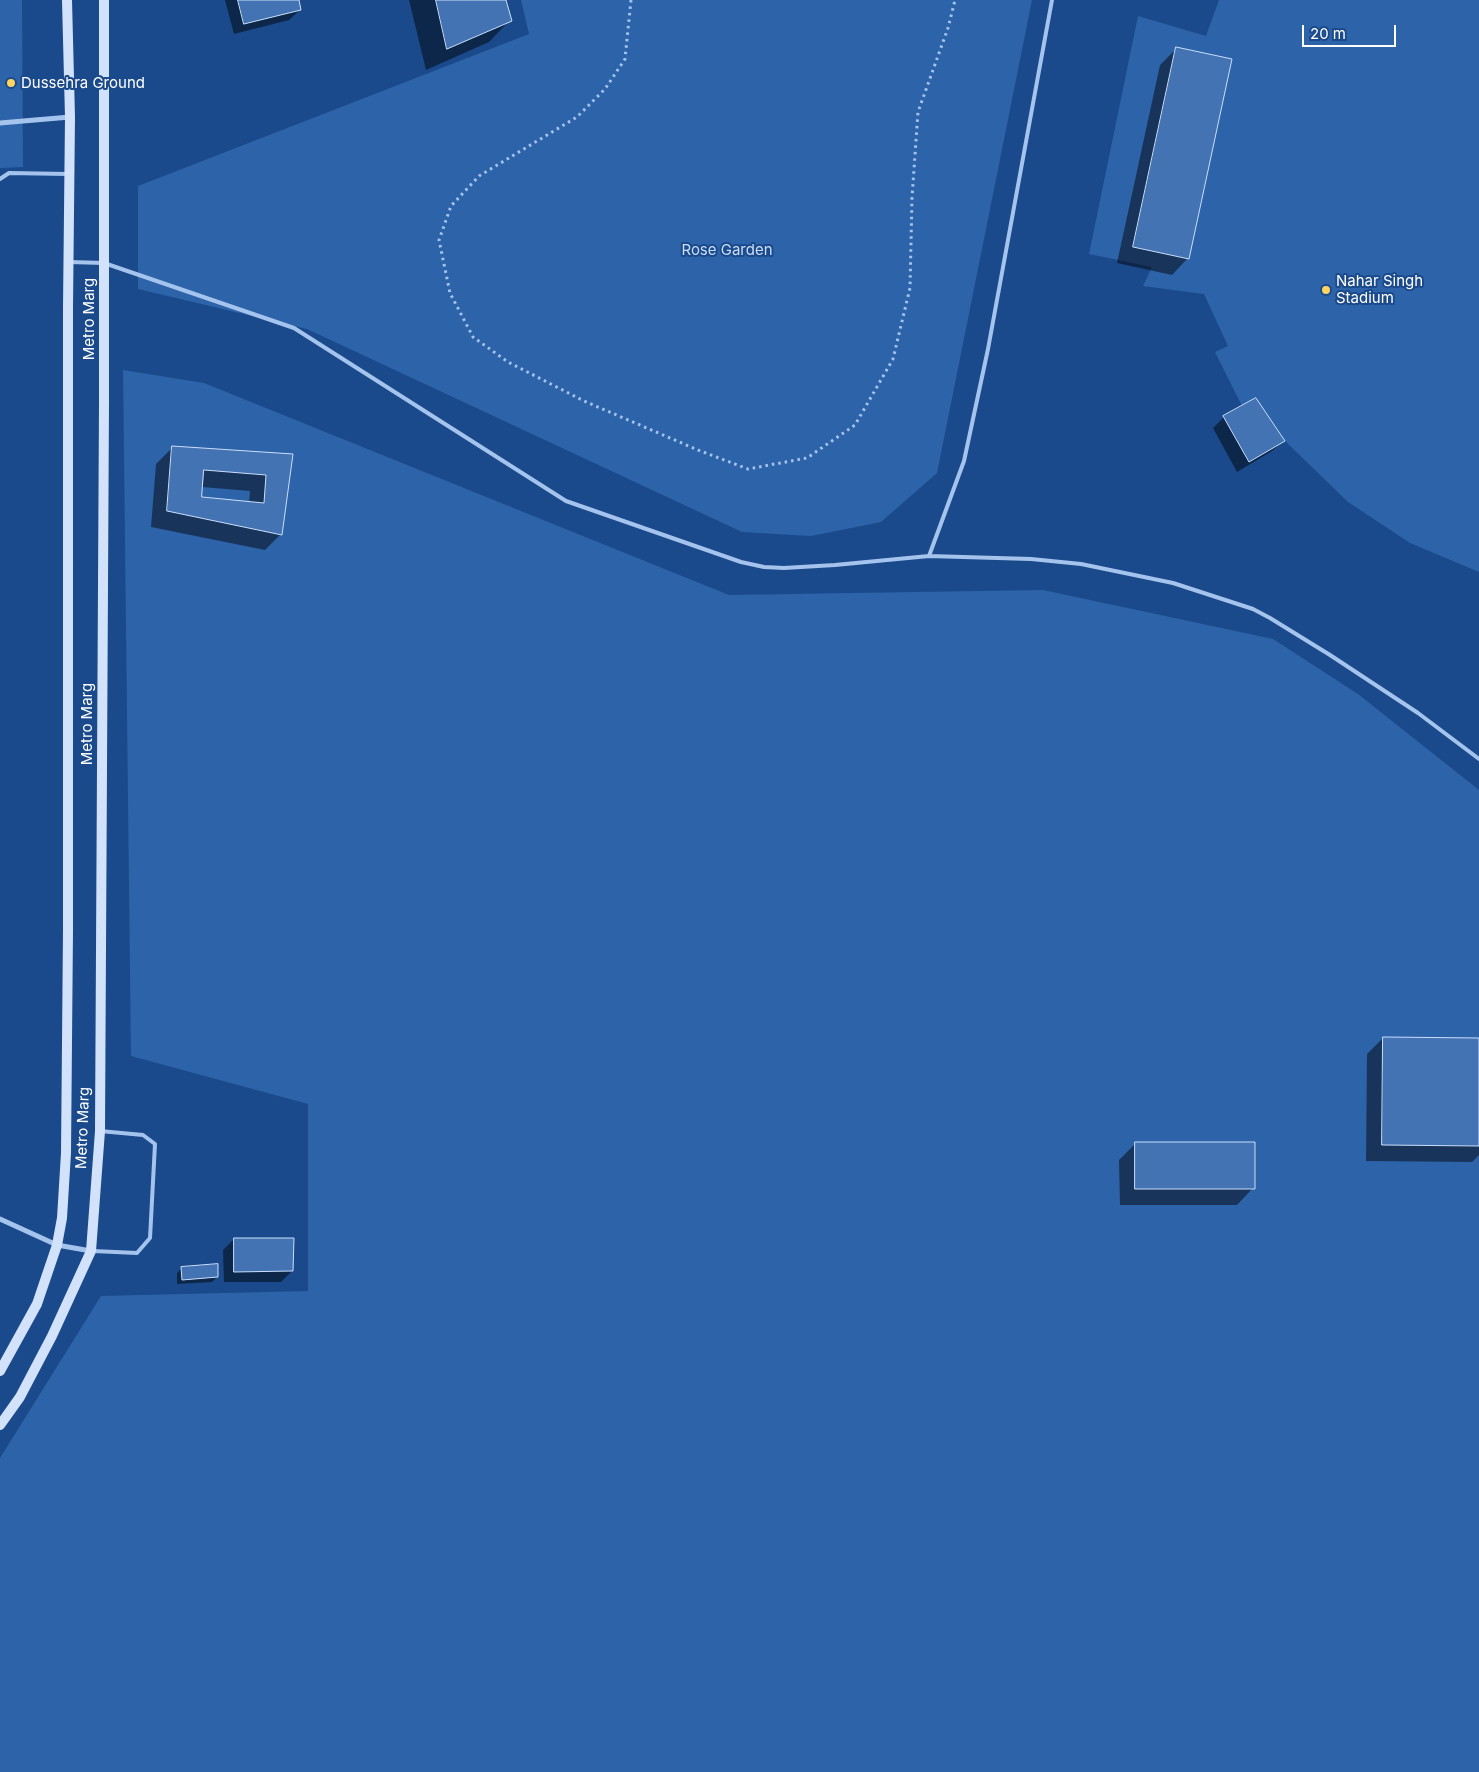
<!DOCTYPE html>
<style>
body{margin:0}
#map{position:relative;width:1479px;height:1772px;overflow:hidden;background:#1a4a8b;font-family:Inter,sans-serif}
canvas{display:block}
.scale{position:absolute;left:1302px;top:25px;width:94px;height:22px;box-sizing:border-box;border:2px solid #fff;border-top:0;padding-left:6px;font-size:15px;line-height:18px;white-space:nowrap;color:#fff;-webkit-text-stroke:4px #1a4a8b;paint-order:stroke}
</style>
<div id="map">
<canvas width="1479" height="1772"></canvas>
<div class="scale">20 m</div>
</div>
<script>
const context = document.querySelector('canvas').getContext('2d');
context.lineJoin = 'round';
function fill(path, color) {
  context.fillStyle = color;
  context.fill(path, 'evenodd');
}
function stroke(path, color, width, dash) {
  context.strokeStyle = color;
  context.lineWidth = width;
  context.lineCap = dash ? 'butt' : 'round';
  context.setLineDash(dash || []);
  context.stroke(path);
}
function label(font, color, halo, rows, align = 'center') {
  context.font = font + ' Inter,sans-serif';
  context.lineWidth = 4;
  context.setLineDash([]);
  context.textBaseline = 'middle';
  context.strokeStyle = halo;
  context.fillStyle = color;
  for (const [text, x, y, turn = 0] of rows) {
    context.save();
    context.translate(x, y);
    context.rotate((+turn || 0) * Math.PI / 180);
    context.textAlign = isNaN(turn) ? turn : align;
    if (halo) context.strokeText(text, 0, 0);
    context.fillText(text, 0, 0);
    context.restore();
  }
}
fill(new Path2D(`
 M0 0H22L23 167 0 168Z
 M521 0H1032L937 473 881 522 811 536 742 532 307 329 138 289V186L529 34Z
 M1219 0H1479V572L1410 543 1348 502 1285 441 1256 398 1242 406 1215 352 1228 346 1204 294 1143 286 1152 267 1089 254 1138 16 1206 36Z
 M123 370 204 383 729 595 1043 590 1273 639 1358 694 1479 790V1772H0V1458L101 1296 308 1291V1104L131 1056Z`), '#2d63a9');
fill(new Path2D(`
 M225 0H297L300 10 289 20 234 34Z
 M409 0H504L510 20 489 42 426 70Z
 M1176 49 1188 258 1172 275 1117 263 1160 65Z
 M1224 417 1283 441 1272 451 1237 472 1213 428Z
 M172 448 292 455 281 534 265 550 151 527 156 464ZM202 487 250 491 249 503 201 499Z
 M1383 1038 1479 1039V1155L1472 1162 1366 1161 1367 1054Z
 M1136 1143 1253 1188 1237 1205H1120L1119 1160Z
 M234 1239 292 1271 281 1282H224L223 1250Z
 M182 1268 217 1277 212 1282 177 1284V1273Z`), '#0007');
const building = new Path2D(`
 M238 0H299L301 10 244 24Z
 M436 0H506L512 21 447 49Z
 M1176 47 1232 59 1189 259 1133 247Z
 M1256 398 1285 441 1249 462 1223 416Z
 M172 446 293 454 282 535 167 511ZM204 470 266 475 264 503 202 497Z
 M1383 1037 1479 1038V1146L1382 1145Z
 M1135 1142H1255V1189H1135Z
 M234 1238H294L293 1271 234 1272Z
 M218 1264V1277L182 1280 181 1267Z`);
fill(building, '#4373b3');
stroke(building, '#cadffa', 1);
stroke(new Path2D(`
 M631 0 625 59 605 89 577 117 479 176 451 206 439 240 450 293 473 337 508 362 584 401 698 450 748 469 807 458 855 425 893 359 910 288 912 198 918 112 948 28 955 0`), '#a5c4ed', 3, [2.5, 4]);
stroke(new Path2D(`
 M0 179 9 173 68 174
 M69 262 104 263 294 328 566 501 741 562 764 567 784 568 835 565 929 556 1031 559 1081 564 1173 583 1253 609 1270 618 1330 655 1418 713 1479 759
 M929 556 964 461 988 349 1052 0
 M93 1251 137 1253 150 1238 155 1144 143 1135 100 1131`), '#a5c4ed', 4);
stroke(new Path2D(`
 M0 123 70 117
 M0 1219 57 1245 91 1251`), '#a5c4ed', 5);
stroke(new Path2D(`
 M0 1371 37 1304 57 1245 62 1218 66 1153 68 930V307L70 117 67 0
 M0 1425 20 1397 52 1336 91 1251 100 1131 104 403V0`), '#d2e2fa', 10);
for (const [x, y, r, color] of [
 [11,83,5,"#ffd461"],
 [1326,290,5,"#ffd461"]
]) {
  const dot = new Path2D();
  dot.arc(x, y, r, 0, 2 * Math.PI);
  context.fillStyle = color;
  context.fill(dot);
  stroke(dot, '#1a4a8b', 2);
}
label('15px', '#fff', '#1a4a8b', [
 ["Dussehra Ground",21,83],
 ["Nahar Singh",1336,281],
 ["Stadium",1336,298]
], 'left');
label('15px', '#cadffa', '#1a4a8b', [
 ["Rose Garden",727,250]
]);
label('15px', '#fff', '#1a4a8b', [
 ["Metro Marg",89,319,-90],
 ["Metro Marg",87,724,-90],
 ["Metro Marg",83,1128,-88]
]);
</script>
